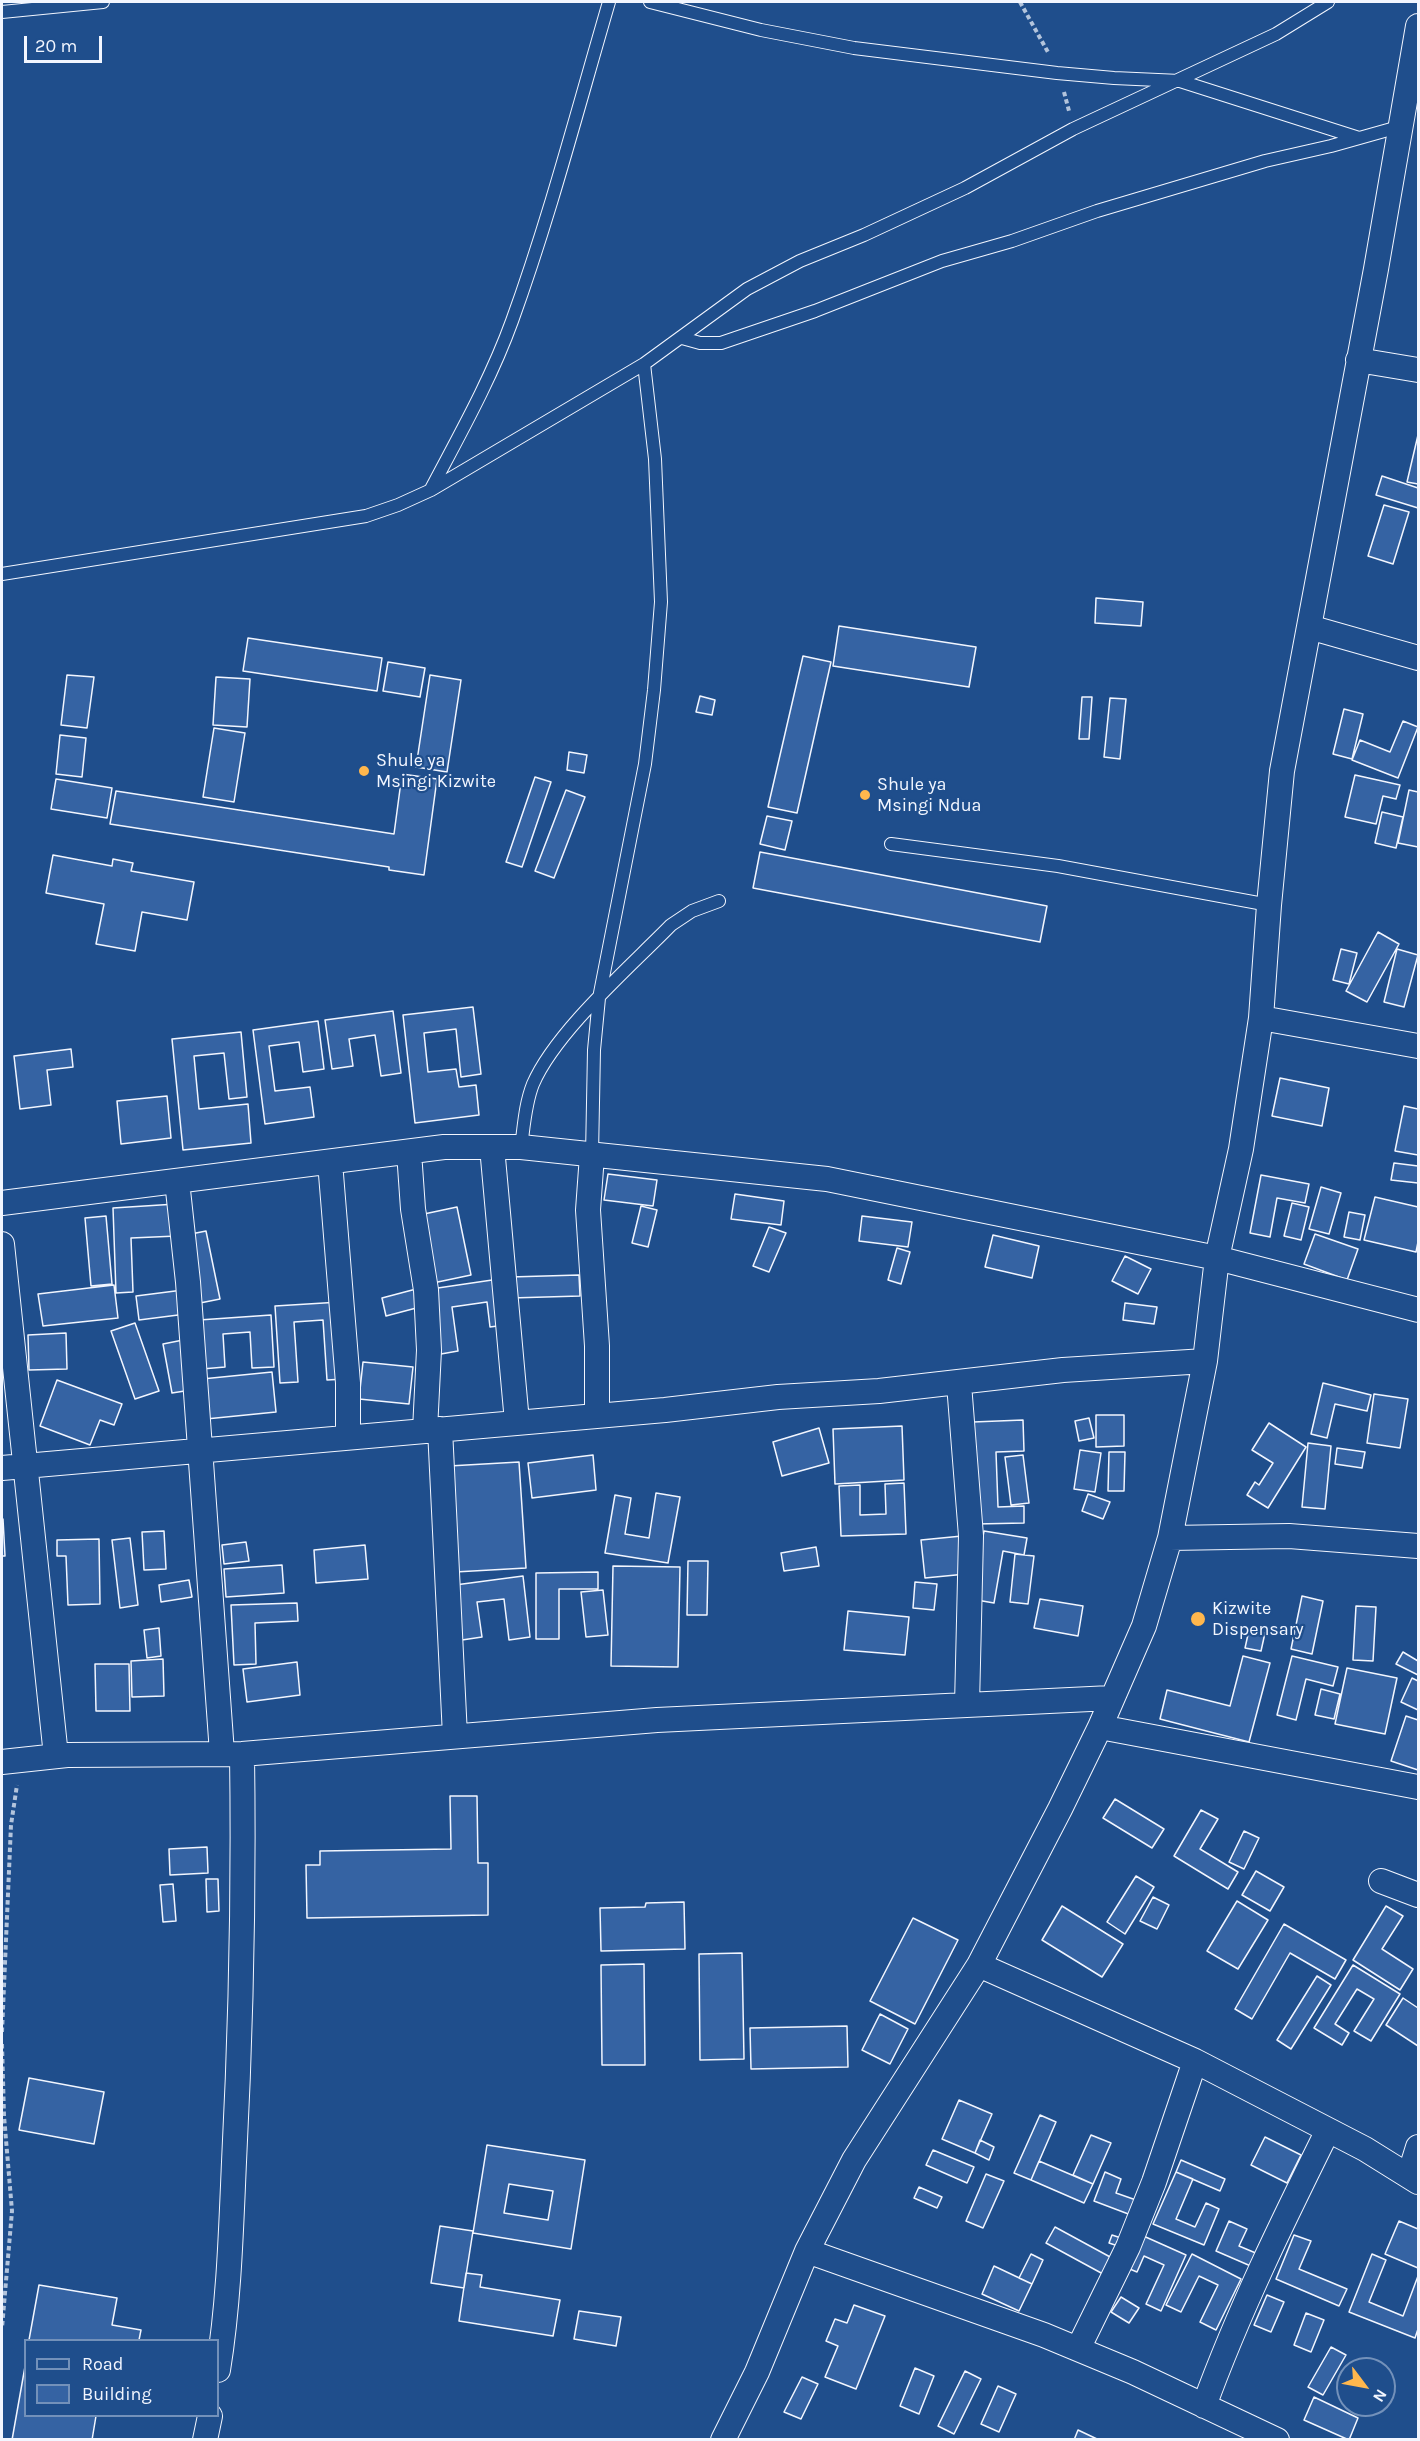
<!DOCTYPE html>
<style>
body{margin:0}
#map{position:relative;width:1420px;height:2441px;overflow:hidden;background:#1f4e8c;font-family:Karla,sans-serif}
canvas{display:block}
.frame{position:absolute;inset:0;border:3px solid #f2f6ff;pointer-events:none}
.legend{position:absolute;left:24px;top:2339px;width:195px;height:78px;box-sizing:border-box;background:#1f4e8c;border:2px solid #7391ba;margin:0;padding:8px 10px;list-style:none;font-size:18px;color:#f2f6ff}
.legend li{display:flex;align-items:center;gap:12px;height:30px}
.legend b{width:30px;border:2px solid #7391ba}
.north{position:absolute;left:1336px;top:2357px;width:60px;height:60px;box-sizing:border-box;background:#1f4e8c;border:2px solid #7391ba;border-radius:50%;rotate:122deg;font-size:16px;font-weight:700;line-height:24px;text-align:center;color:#f2f6ff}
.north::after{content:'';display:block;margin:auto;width:21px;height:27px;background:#ffb74d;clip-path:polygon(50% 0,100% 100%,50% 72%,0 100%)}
.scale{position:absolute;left:24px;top:36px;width:78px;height:27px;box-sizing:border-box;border:3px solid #f2f6ff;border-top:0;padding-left:8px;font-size:18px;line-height:21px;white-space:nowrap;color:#f2f6ff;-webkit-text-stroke:4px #1f4e8c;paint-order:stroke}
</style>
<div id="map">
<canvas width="1420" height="2441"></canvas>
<div class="frame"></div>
<ul class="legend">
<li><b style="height:8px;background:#1f4e8c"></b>Road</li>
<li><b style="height:16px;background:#3563a3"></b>Building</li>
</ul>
<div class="north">N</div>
<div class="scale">20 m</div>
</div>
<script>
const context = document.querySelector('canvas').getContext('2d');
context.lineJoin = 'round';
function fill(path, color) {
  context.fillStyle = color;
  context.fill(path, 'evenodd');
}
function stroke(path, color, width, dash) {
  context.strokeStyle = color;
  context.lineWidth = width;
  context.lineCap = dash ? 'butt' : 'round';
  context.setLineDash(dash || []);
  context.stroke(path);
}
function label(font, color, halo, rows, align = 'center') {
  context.font = font + ' Karla,sans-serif';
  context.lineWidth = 4.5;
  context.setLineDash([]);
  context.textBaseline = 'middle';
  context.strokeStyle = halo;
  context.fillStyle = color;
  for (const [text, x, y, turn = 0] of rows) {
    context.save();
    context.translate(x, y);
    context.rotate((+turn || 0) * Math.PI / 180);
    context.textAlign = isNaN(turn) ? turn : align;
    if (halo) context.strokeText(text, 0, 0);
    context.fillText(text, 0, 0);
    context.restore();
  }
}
const building = new Path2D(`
 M1418 435V484L1407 482Z
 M1382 476 1418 488V508L1376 495Z
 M1384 505 1409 512 1393 564 1368 556Z
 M1096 598 1143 602 1141 626 1095 623Z
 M839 626 976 647 969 687 833 666Z
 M248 638 382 658 377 691 243 671Z
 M803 656 831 662 797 813 768 807Z
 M388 662 425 668 420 697 383 691Z
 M67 675 94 677 87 728 61 725Z
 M430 675 461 680 447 772 416 767Z
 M216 677 250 679 247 727 213 725Z
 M700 696 715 700 712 715 696 712Z
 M1082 697H1092L1089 739H1079Z
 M1110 698 1126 699 1120 759 1104 757Z
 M1344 709 1363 714 1352 759 1333 754Z
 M1403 721 1418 727 1398 778 1352 760 1360 740 1390 752Z
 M214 728 245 733 234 802 203 797Z
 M60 735 86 738 82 777 56 774Z
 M569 752 587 755 584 773 567 770Z
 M402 774 437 779 424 875 389 870V867L110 824 116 791 394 834Z
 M1355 775 1400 785 1396 799 1383 796 1376 824 1345 817Z
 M535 777 551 782 522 867 506 862Z
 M56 779 112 788 107 818 51 809Z
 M566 790 585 797 554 878 535 871Z
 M1409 790 1418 792V847L1398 843Z
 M1382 812 1403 817 1396 848 1375 843Z
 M767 816 792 821 785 850 760 844Z
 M760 852 1047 906 1040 942 753 888Z
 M53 855 112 866 113 859 133 863 131 871 194 882 187 920 142 912 135 951 96 944 104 904 46 893Z
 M1378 932 1399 944 1367 1002 1346 991Z
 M1341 949 1357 953 1349 984 1333 980Z
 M1397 949 1418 955 1404 1007 1384 1002Z
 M473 1007 481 1074 461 1077 456 1029 424 1033 428 1072 456 1069 459 1087 476 1085 479 1115 415 1123 403 1015Z
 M393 1011 401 1073 381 1076 375 1035 349 1039 353 1066 332 1069 325 1020Z
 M318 1021 324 1069 303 1072 299 1042 269 1046 275 1091 310 1087 314 1117 265 1124 253 1030Z
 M241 1032 247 1097 229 1099 224 1053 194 1056 199 1109 248 1104 251 1143 183 1150 172 1039Z
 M71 1049 73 1067 47 1070 51 1105 20 1109 14 1056Z
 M1280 1078 1329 1088 1322 1126 1272 1116Z
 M167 1096 171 1138 121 1144 117 1101Z
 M1404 1106 1418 1109V1155L1395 1151Z
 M1394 1163 1418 1166V1183L1391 1180Z
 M608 1174 657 1180 653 1206 604 1200Z
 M1261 1175 1309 1184 1305 1203 1277 1198 1270 1237 1250 1233Z
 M1321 1187 1341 1193 1329 1234 1309 1229Z
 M735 1194 784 1201 781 1225 731 1219Z
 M1375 1197 1418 1207V1242L1416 1252 1364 1240Z
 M1292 1203 1309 1207 1301 1240 1284 1236Z
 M176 1204 177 1236 131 1238 133 1292 116 1293 113 1208Z
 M641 1206 657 1210 648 1247 632 1243Z
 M457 1207 471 1275 433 1283 424 1214Z
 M1349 1212 1365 1215 1360 1240 1344 1237Z
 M106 1216 112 1284 91 1286 85 1218Z
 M862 1216 912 1222 908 1247 859 1241Z
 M769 1227 786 1233 769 1272 753 1266Z
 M206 1231 220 1299 200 1303 186 1235Z
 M1315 1234 1358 1249 1347 1280 1304 1264Z
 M993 1235 1039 1246 1032 1278 985 1267Z
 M897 1248 910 1252 901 1284 888 1280Z
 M1125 1256 1151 1269 1138 1294 1112 1281Z
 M579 1275 580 1296 511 1298 510 1277Z
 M499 1279 505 1325 490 1327 487 1302 452 1307 458 1351 441 1354 431 1289Z
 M114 1285 118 1318 43 1326 38 1294Z
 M416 1289 420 1307 386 1316 382 1298Z
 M183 1290 186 1314 139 1320 136 1296Z
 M340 1302 345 1379 327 1380 323 1320 294 1322 298 1382 280 1383 275 1306Z
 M1125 1303 1157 1307 1154 1324 1123 1320Z
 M271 1315 274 1367 252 1368 250 1332 223 1334 225 1367 202 1369 199 1320Z
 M135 1323 159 1391 135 1399 111 1331Z
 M66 1333 67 1369 29 1370 28 1335Z
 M183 1340 191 1390 172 1393 163 1344Z
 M363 1362 413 1367 409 1404 359 1399Z
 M272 1372 276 1412 206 1419 202 1379Z
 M57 1380 122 1404 114 1425 100 1420 90 1445 40 1426Z
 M1323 1383 1371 1395 1367 1411 1335 1404 1327 1438 1311 1434Z
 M1374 1394 1408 1399 1400 1448 1367 1443Z
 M1096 1415H1124V1446L1096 1447Z
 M1089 1418 1094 1438 1079 1441 1075 1421Z
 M1023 1420 1024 1451 996 1452 998 1507 1024 1506V1523L976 1524 973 1422Z
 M1269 1423 1306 1447 1268 1508 1247 1495 1255 1482 1259 1485 1273 1463 1252 1450Z
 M902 1426 904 1480 835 1484 833 1429Z
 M819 1428 829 1463 782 1476 773 1442Z
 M1308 1443 1331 1446 1325 1509 1302 1507Z
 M1337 1448 1365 1452 1362 1468 1335 1464Z
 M1080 1450 1101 1453 1095 1492 1074 1489Z
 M1109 1452H1125L1124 1491H1108Z
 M593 1455 596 1490 532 1498 528 1463Z
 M1023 1455 1029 1503 1011 1505 1005 1457Z
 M519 1462 526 1568 455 1572 449 1466Z
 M904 1483 906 1534 841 1536 839 1486 860 1485V1515L886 1514 885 1484Z
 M656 1493 680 1497 668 1563 605 1553 615 1495 631 1498 625 1534 649 1538Z
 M1088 1494 1110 1502 1103 1519 1082 1511Z
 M2 1519H3L5 1556H2Z
 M164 1531 166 1569 144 1570 142 1532Z
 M984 1531 1027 1538 1024 1555 1003 1551 994 1603 971 1599Z
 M962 1536 966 1574 925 1578 921 1540Z
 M130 1538 138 1605 120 1608 112 1540Z
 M99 1539 100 1604 68 1605 66 1556H57V1540Z
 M246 1542 249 1561 224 1564 222 1545Z
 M365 1545 368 1579 316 1583 314 1550Z
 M816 1547 819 1566 784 1571 781 1553Z
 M1015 1554 1034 1556 1028 1604 1010 1602Z
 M688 1561H708L707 1615H687Z
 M282 1565 284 1593 226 1597 224 1569Z
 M613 1566 680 1567 678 1667 611 1666Z
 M598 1572V1589H559V1639H536V1573Z
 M523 1576 530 1637 509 1640 504 1599 477 1602 482 1637 462 1640 455 1585Z
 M189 1580 192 1597 161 1602 159 1585Z
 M915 1582 937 1584 934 1610 913 1608Z
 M603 1590 608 1635 586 1637 581 1592Z
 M1302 1596 1323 1601 1312 1654 1291 1649Z
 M1040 1599 1083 1606 1078 1636 1034 1628Z
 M297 1603 298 1621 255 1623 256 1664 234 1665 231 1605Z
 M1356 1606 1376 1607 1373 1661 1353 1660Z
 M848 1611 909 1617 905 1655 844 1650Z
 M159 1628 161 1656 147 1658 144 1630Z
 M1249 1630 1265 1633 1261 1651 1245 1648Z
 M1403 1652 1418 1661V1675L1396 1664Z
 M1243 1656 1270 1663 1249 1742 1160 1719 1167 1690 1230 1706Z
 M1292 1656 1338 1667 1333 1686 1306 1679 1296 1720 1277 1715Z
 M163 1659 164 1696 132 1697 131 1661Z
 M297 1662 300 1695 247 1702 243 1669Z
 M95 1664H129L130 1711H96Z
 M1347 1668 1397 1678 1385 1734 1335 1724Z
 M1412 1678 1418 1681V1710L1401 1702Z
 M1321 1689 1340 1694 1334 1719 1315 1715Z
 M1406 1716 1418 1720V1770L1391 1761Z
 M450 1796H477L478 1863H488V1915L307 1918 306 1865H320V1851L451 1849Z
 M1115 1799 1164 1829 1152 1848 1103 1818Z
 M1201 1810 1218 1819 1200 1849 1238 1872 1228 1889 1174 1856Z
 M1244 1831 1259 1838 1244 1869 1229 1862Z
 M207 1847 208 1873 170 1875 169 1849Z
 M1256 1871 1284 1887 1270 1911 1242 1895Z
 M1136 1876 1154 1887 1125 1934 1107 1922Z
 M206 1879H218L219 1911 207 1912Z
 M173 1884 176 1921 163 1922 160 1885Z
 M1153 1897 1169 1905 1157 1929 1140 1921Z
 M1237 1901 1268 1920 1238 1969 1207 1951Z
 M684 1902 685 1949 601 1951 600 1908 645 1907 646 1903Z
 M1062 1906 1123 1944 1102 1977 1042 1940Z
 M1386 1906 1403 1916 1382 1949 1413 1969 1400 1990 1353 1960Z
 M913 1918 958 1940 915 2024 870 2001Z
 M1284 1924 1346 1960 1335 1979 1290 1953 1252 2019 1235 2009Z
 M742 1953 744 2059 700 2060 699 1954Z
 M644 1964 645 2065H602L601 1965Z
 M1353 1965 1400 1994 1371 2041 1354 2031 1374 1999 1357 1989 1335 2024 1349 2033 1342 2045 1314 2028Z
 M1317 1976 1331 1985 1291 2049 1277 2040Z
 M1403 1998 1418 2008V2046L1386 2025Z
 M880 2014 908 2029 890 2064 862 2050Z
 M847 2026 848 2067 751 2069 750 2028Z
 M29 2078 104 2092 94 2144 19 2130Z
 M959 2100 992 2114 975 2153 942 2139Z
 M1040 2115 1056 2122 1031 2180 1014 2173Z
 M1091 2135 1111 2143 1093 2184 1073 2175Z
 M1265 2137 1301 2155 1287 2183 1251 2165Z
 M980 2140 994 2147 989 2160 975 2153Z
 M487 2145 585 2160 571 2249 473 2233ZM509 2184 553 2191 548 2220 504 2213Z
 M933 2150 974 2167 967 2183 926 2165Z
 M1181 2160 1225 2179 1220 2191 1176 2172Z
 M1039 2161 1093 2184 1084 2203 1031 2180Z
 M1105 2172 1121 2179 1116 2193 1136 2200 1131 2215 1094 2201Z
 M1176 2172 1193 2179 1176 2219 1195 2227 1206 2203 1219 2209 1204 2245 1153 2224Z
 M986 2174 1004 2181 983 2228 966 2221Z
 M919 2187 942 2197 937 2208 914 2198Z
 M1229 2221 1247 2229 1239 2246 1258 2254 1253 2267 1216 2251Z
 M1399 2221 1418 2229V2268L1385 2254Z
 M440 2226 473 2231 464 2288 431 2283Z
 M1055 2227 1112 2258 1103 2274 1046 2243Z
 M1139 2234 1186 2255 1161 2311 1146 2304 1164 2265 1144 2256 1137 2272 1125 2267Z
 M1112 2235 1121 2238 1118 2246 1109 2243Z
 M1294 2235 1311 2241 1299 2269 1347 2289 1339 2306 1276 2279Z
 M1031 2254 1043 2260 1032 2284 1019 2278Z
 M1192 2254 1241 2279 1216 2330 1200 2322 1218 2285 1199 2276 1181 2312 1166 2305Z
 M1372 2254 1386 2260 1369 2302 1403 2316 1418 2276V2329L1415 2338 1349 2312Z
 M994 2266 1032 2284 1019 2311 982 2294Z
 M466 2273 482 2275 480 2287 560 2300 553 2336 459 2321Z
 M39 2285 117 2298 112 2325 141 2330 139 2340H29Z
 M1267 2295 1284 2302 1271 2332 1254 2325Z
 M1121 2297 1139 2308 1129 2323 1111 2312Z
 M854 2305 885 2316 856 2389 825 2377 838 2346 826 2341 835 2319 847 2323Z
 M579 2311 621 2317 616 2346 574 2339Z
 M1306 2313 1324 2320 1311 2352 1294 2345Z
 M1331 2347 1346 2355 1323 2395 1308 2387Z
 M26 2361V2416H96L92 2440H12Z
 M915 2368 934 2376 919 2414 900 2406Z
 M965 2371 981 2379 954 2434 938 2426Z
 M802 2377 818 2384 801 2419 784 2412Z
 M998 2386 1016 2394 999 2432 981 2424Z
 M1314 2397 1358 2418 1349 2440 1304 2420Z
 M1078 2430 1097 2439V2440H1074Z`);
fill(building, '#3563a3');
stroke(building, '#f2f6ff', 1.5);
const service = new Path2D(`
 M650 2 761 30 854 48 1057 73 1114 78 1180 81 1359 138
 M2 12 103 2
 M682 338 700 343H721L815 311 942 261 1012 241 1097 211 1265 161 1331 146 1402 126
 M431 489C460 434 491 379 512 321 550 216 578 108 609 2
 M2 574 366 516 398 505 431 490 644 364 747 289 800 261 864 235 965 188 1073 129 1276 34 1328 2
 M891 844 1058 866 1269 905
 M521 1147C524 1126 525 1104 533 1084 556 1031 630 967 671 925L692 911 719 901
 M592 1155 594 1050 599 998 645 764 654 690 661 602 655 459 644 364`);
const minor = new Path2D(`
 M1358 360 1418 370
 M1309 627 1418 658
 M1261 1018 1418 1046
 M492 1147 517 1422
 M409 1152 413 1209 426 1290 429 1350 425 1430
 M592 1155 588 1210 597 1346V1415
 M330 1162 348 1383V1437
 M177 1181 188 1282 222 1753
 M2 1203 444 1147H521L827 1179 1217 1258 1418 1310
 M2 1244 56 1756
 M959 1384 971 1536 967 1705
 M440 1429 455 1736
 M2 1468 665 1410 778 1397 879 1391 1063 1370 1205 1361
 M1170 1538 1289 1536 1418 1546
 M1100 1727 1418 1787
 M2 1762 67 1755 242 1754 657 1720 1111 1698
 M1381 1881 1418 1895
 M979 1965 1195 2061 1365 2149 1418 2182
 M1409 2176 1418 2147
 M807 2251 1044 2335 1133 2372 1277 2440
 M1078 2349 1128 2247 1154 2182 1195 2061
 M218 2370C229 2302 231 2231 234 2162 241 2026 244 1890 242 1754
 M1204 2406C1239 2310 1283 2221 1328 2130
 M205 2440 210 2416
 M723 2440 757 2372 807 2251 854 2160 979 1965 1060 1809 1100 1727 1144 1626 1170 1538 1205 1361 1217 1258 1241 1149 1261 1018 1269 905 1282 771 1376 269 1418 26`);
stroke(service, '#f2f6ff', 14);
stroke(minor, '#f2f6ff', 26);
stroke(new Path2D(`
 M1020 2 1049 54
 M1064 92 1069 111
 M2 2032 11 1825 17 1785
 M2 2044 4 2116 12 2211 2 2328`), '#b3c4dc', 4, [4.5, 3]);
stroke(service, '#1f4e8c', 12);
stroke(minor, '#1f4e8c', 24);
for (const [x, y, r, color] of [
 [364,771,6,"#ffb74d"],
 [865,795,6,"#ffb74d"],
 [1198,1619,8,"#ffb74d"]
]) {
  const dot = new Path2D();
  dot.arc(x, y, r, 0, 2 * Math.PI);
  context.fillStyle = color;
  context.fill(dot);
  stroke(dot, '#1f4e8c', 2);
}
label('18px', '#f2f6ff', '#1f4e8c', [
 ["Shule ya",376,761],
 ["Msingi Kizwite",376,782],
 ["Shule ya",877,785],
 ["Msingi Ndua",877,806],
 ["Kizwite",1212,1609],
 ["Dispensary",1212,1630]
], 'left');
</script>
